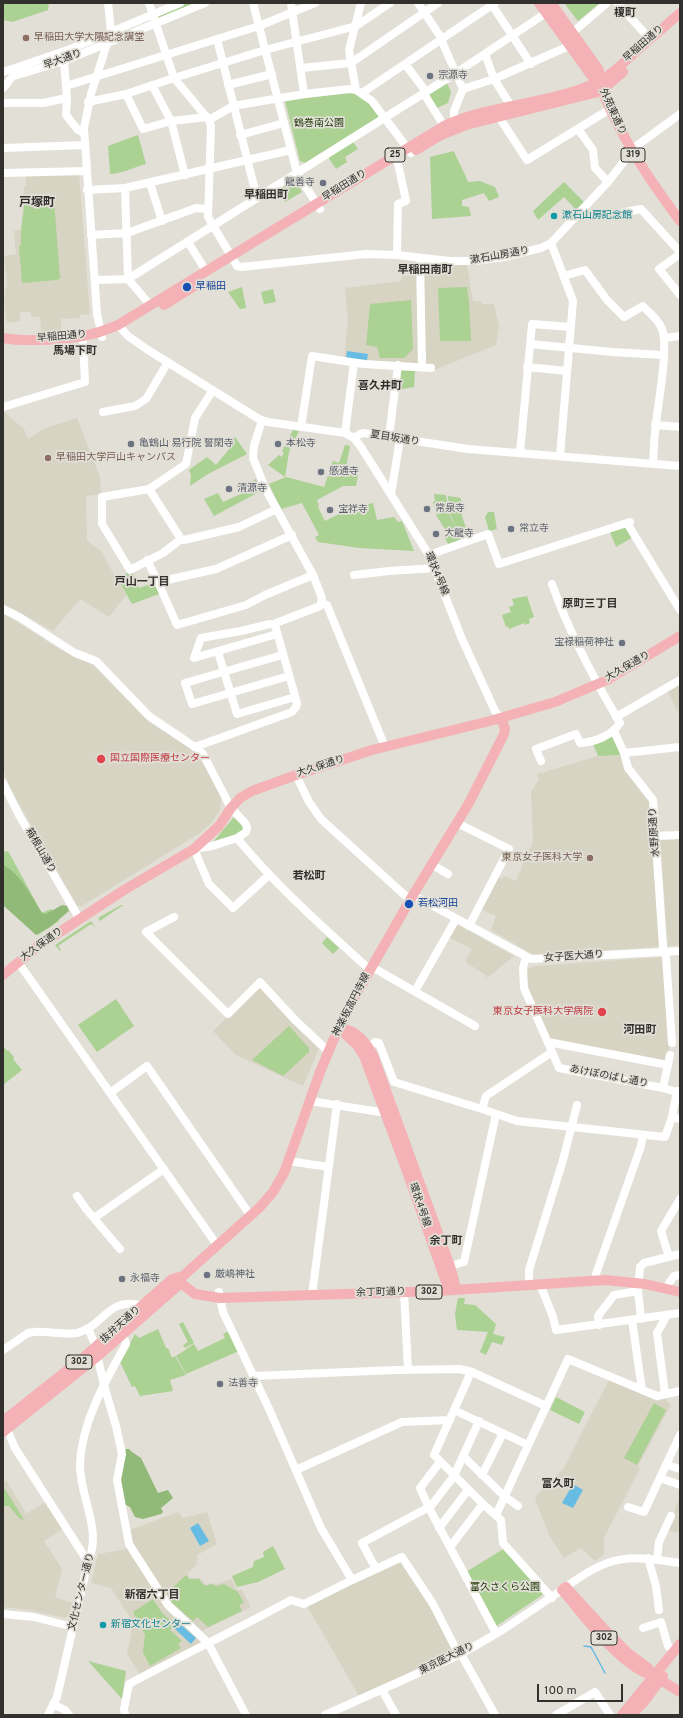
<!DOCTYPE html>
<meta charset="utf-8">
<style>
body{margin:0}
#map{position:relative;width:683px;height:1718px;overflow:hidden;background:#e1dfd6;font-family:Overpass,sans-serif}
canvas{display:block}
.frame{position:absolute;inset:0;border:4px solid #31302d;pointer-events:none}
.scale{position:absolute;left:537px;top:1684px;width:86px;height:18px;box-sizing:border-box;border:2px solid #31302d;border-top:0;padding-left:5px;font-size:12px;line-height:14px;white-space:nowrap;color:#31302d;-webkit-text-stroke:3px #e1dfd6;paint-order:stroke}
</style>
<div id="map">
<canvas width="683" height="1718"></canvas>
<div class="frame"></div>
<div class="scale">100 m</div>
</div>
<script>
const context = document.querySelector('canvas').getContext('2d');
context.lineJoin = 'round';
function fill(path, color) {
  context.fillStyle = color;
  context.fill(path, 'evenodd');
}
function stroke(path, color, width, dash) {
  context.strokeStyle = color;
  context.lineWidth = width;
  context.lineCap = dash ? 'butt' : 'round';
  context.setLineDash(dash || []);
  context.stroke(path);
}
function label(font, color, halo, rows, align = 'center') {
  context.font = font + ' Overpass,"Noto Sans JP",sans-serif';
  context.lineWidth = 3.5;
  context.setLineDash([]);
  context.textBaseline = 'middle';
  context.strokeStyle = halo;
  context.fillStyle = color;
  for (const [text, x, y, turn = 0] of rows) {
    context.save();
    context.translate(x, y);
    context.rotate((+turn || 0) * Math.PI / 180);
    context.textAlign = isNaN(turn) ? turn : align;
    if (halo) context.strokeText(text, 0, 0);
    context.fillText(text, 0, 0);
    context.restore();
  }
}
fill(new Path2D(`
 M79 172 90 314 80 315V318L61 319V332L41 333 40 317H31V312H20V321L7 323 4 302 7 281 4 256 16 254 14 231 20 230 22 223 24 186H26V174Z
 M467 265 473 301H481L482 304H494L499 326 496 345 434 370 426 365 421 269 424 267Z
 M417 275 420 365 344 358 348 319 345 288 401 281 402 276Z
 M3 411 24 429 28 439 43 429 77 418 100 477 101 494 86 496 87 541 100 550 126 595 109 617 80 599 53 631 3 603Z
 M3 613 59 649 93 665 150 723 188 747 195 753 204 765 221 797 220 811 211 823 200 833 82 906 77 905 38 838 12 791 3 770Z
 M680 684V716L667 691Z
 M623 755 650 802 660 945 657 947 539 955H534L491 930 496 916 480 909 497 877 502 879 504 876 516 881 533 841 531 792 539 779 537 774 598 756Z
 M680 839V945L668 946 660 840Z
 M456 924 514 956 487 978 486 975 465 962 472 949 448 937Z
 M662 957 664 961 670 1044 666 1062 550 1040 527 990 525 970 535 966Z
 M258 987H260L319 1049 303 1086 236 1055 213 1031Z
 M609 1380 657 1401 664 1398 671 1405 638 1466 640 1468 604 1538V1554L595 1561 581 1548 564 1558 550 1537 535 1499 537 1495 563 1469Z
 M6 1480 26 1514 47 1501 64 1528 44 1541 62 1569 55 1597 72 1603 68 1616 65 1618 29 1610 3 1607V1483Z
 M680 1497V1533L678 1532 677 1533 666 1530 673 1515Z
 M178 1512 183 1518 207 1512 217 1544 197 1555V1564L187 1574 190 1578H200L206 1585 211 1583 216 1584 232 1579 237 1590H242L251 1607 202 1631 170 1603 131 1543 130 1530Z
 M127 1549 166 1608 203 1642 140 1675 127 1654 133 1622 111 1588 91 1583 98 1554Z
 M400 1559 426 1594 456 1652 359 1696 307 1606Z`), '#d8d4c4');
fill(new Path2D(`
 M3 3H49L48 10 12 22 3 20Z
 M187 3H197L158 19 157 15Z
 M564 3H600L578 21Z
 M447 83 451 92 448 103 437 108 429 94Z
 M354 92 370 104 381 119 306 163 300 161 285 101Z
 M138 135 146 164C135 167 120 174 110 174L108 146Z
 M353 142 358 149 345 157 347 162 336 169 328 157Z
 M454 151C458 162 464 171 468 182L480 181 495 187 499 197 489 201 484 193 462 200V206L469 207 471 216 432 219 430 157Z
 M292 179 295 180 302 192 285 202 277 188Z
 M564 182 584 202 576 210 564 197 538 220 533 211Z
 M50 198 51 200H54L60 278 57 280 22 283 19 246H21C20 230 23 216 25 201Z
 M242 287 246 308 240 309 228 292Z
 M467 287 469 302 471 341H440L438 288Z
 M273 289 276 302 264 304 261 292Z
 M411 300 413 349 404 358H380L377 347 366 345 370 304Z
 M400 368 415 369 414 387 397 390Z
 M293 430 299 431 289 452 285 477 268 465 279 455 282 457 284 452 282 451Z
 M235 437 247 454 208 474 190 486 191 475 189 470 207 457 216 465 230 448 227 445Z
 M345 445 350 446 345 473 358 475 356 486H343L317 500 319 506 318 507 325 521 353 507 373 503 377 520 394 517 398 522 402 521 414 551 359 548 318 542 315 537 319 535 302 503 281 509 269 484 286 477 324 487 333 461 339 463Z
 M256 479 261 491 214 516 204 499 218 493 223 502 250 490 248 484Z
 M434 494 446 495 448 511 458 533 449 511 448 496 461 498 462 516 467 531 458 534 461 541 449 546 445 538H448V534L436 515 446 511 436 514 433 502 435 501Z
 M488 512H494L497 529 489 531 485 517Z
 M626 525 633 537 616 547 609 530Z
 M132 571 139 588 156 582 162 593 132 604 117 578Z
 M527 596 534 617 529 619 530 623 525 625 524 623 509 629 508 626 506 627 502 615 511 612 509 607 514 605 512 599Z
 M613 735 623 755 598 756 593 744Z
 M233 818H237L243 826V830L233 836 213 842Z
 M8 851 42 913 51 909 59 921 38 935 3 905V852Z
 M121 905H123L100 921 98 918Z
 M91 921 95 927 91 924 58 946 61 950 60 951 55 945Z
 M327 937 339 948 333 954 322 943Z
 M116 999 134 1026 97 1052 78 1025Z
 M289 1026 309 1048V1052L283 1076 252 1060Z
 M3 1046 7 1051 8 1050 14 1057 13 1059 22 1070 3 1085Z
 M458 1298H465L464 1304 475 1305 496 1324 493 1334 505 1337 502 1345 492 1342 486 1355 480 1352 488 1332 457 1330 455 1314Z
 M183 1322 194 1343 185 1348 183 1345 188 1342 179 1324Z
 M158 1329 166 1348H168L172 1358 175 1356 186 1375 170 1380 173 1391 140 1396 135 1386 132 1387 120 1362 135 1334 139 1338Z
 M229 1331 239 1351 186 1374 176 1356 194 1344 198 1351 225 1338 223 1334Z
 M556 1397 585 1412 579 1424 550 1410Z
 M654 1403 666 1410 637 1465 624 1458Z
 M5 1489 24 1520 19 1518 9 1506H3V1491Z
 M273 1546 285 1569 258 1582 237 1587 232 1576 253 1567 254 1561 264 1557 263 1552Z
 M505 1548 545 1593 495 1627 466 1572Z
 M186 1575 189 1579H199C203 1585 205 1587 211 1584L216 1586 224 1584 238 1592 244 1603 239 1605 242 1611 208 1627 197 1617 193 1621 171 1602 167 1593Z
 M153 1599 162 1613 175 1624 170 1630 182 1641 178 1644 181 1648 150 1666 143 1652 145 1635 133 1612Z
 M88 1661 126 1671 122 1699Z`), '#abd193');
fill(new Path2D(`
 M3 865C21 874 31 896 42 913L46 914 62 905 67 906 69 911 50 927 36 935 3 905Z
 M126 1449H129L132 1452 141 1458 158 1493 168 1490 173 1498 161 1508 163 1512 161 1514 143 1519 135 1517 130 1507 124 1504C120 1484 117 1468 126 1449Z`), '#91b977');
fill(new Path2D(`
 M347 351 368 354 367 360 346 358Z
 M573 1484 583 1490 573 1508 562 1503Z
 M198 1523 209 1541 200 1546 190 1528Z
 M180 1624 196 1638 191 1644 175 1629Z`), '#66bce3');
stroke(new Path2D(`
 M517 1590 520 1586
 M584 1646 591 1647 605 1673`), '#66bce3', 1.5);
stroke(new Path2D(`
 M253 3 297 173 320 209
 M291 3 304 94
 M390 3 356 26 265 50 174 78 209 120 211 126 208 217 237 266 241 267 366 254 397 255 450 261H476L504 257 541 248 551 243 608 182 635 147 680 114
 M418 3 442 39 443 44 463 89 454 111V121
 M617 3 650 39
 M492 5 531 64
 M572 33 607 3
 M217 39 257 198
 M485 54 494 79 511 106
 M64 61 66 86
 M405 64 424 89 426 97 444 126
 M301 68 351 63 438 3
 M3 72 68 50 180 3
 M152 85 171 121 185 175
 M228 85 272 74
 M3 88C8 85 8 79 14 76L64 61 205 3
 M463 89 494 79 569 46
 M356 90 349 50 361 3
 M362 93 495 3
 M126 94 143 129 171 121 207 117
 M67 98 66 115 78 130 84 133
 M88 102 126 94 174 78 149 3
 M3 103H43L67 98 66 86 259 26 315 3
 M499 117 527 160 610 109
 M209 120 233 106 304 94 350 89 356 90 372 101 411 153
 M578 129 593 150 595 168 608 182
 M240 135 284 123
 M3 148 85 145
 M396 154 406 201 398 204 397 255
 M3 173 86 171
 M150 183 162 221
 M125 188 128 279 151 306
 M87 190 125 188 291 150
 M625 212 641 209 680 252
 M91 235 127 233 196 208 207 209
 M188 242 206 271
 M551 243 573 301 560 456
 M680 254 659 269 680 295
 M420 258 422 367
 M564 276 585 270 607 300 624 317 643 306C649 313 659 320 662 329 669 348 658 402 656 424 654 437 654 450 653 464
 M95 280 128 279 456 73 546 13
 M118 325 128 336 148 350 259 419 268 422 345 433 354 438 361 447 429 555 462 639 495 711 501 718
 M102 337 97 314 84 128 91 94 111 31 108 3
 M664 338 680 336
 M530 344 612 352 663 355
 M527 367 567 371
 M213 390 195 418 186 464 149 489 102 497V524L130 570 163 553 181 539 184 540 239 527 277 509
 M3 407 85 382 83 342
 M103 412 135 406 146 399 168 362
 M655 425 680 427
 M301 427 312 356 364 364 431 368
 M345 433 354 363
 M389 437 398 365
 M354 438 360 434 363 433 468 449 680 466
 M520 453 532 324 571 327
 M149 489 181 539
 M391 494 400 439
 M627 523 680 610
 M429 555 488 534 499 564 630 522
 M147 560 158 582 216 569 292 535
 M354 575 389 571 435 568
 M158 582 177 625 246 605 265 595 313 575
 M322 603 327 605 385 747
 M3 609 19 617 75 653 96 661 149 716 195 747 203 754 231 808 245 823 247 827 246 832 237 838 212 846 194 849 209 884 233 908 269 875
 M275 625 270 624 241 631 201 638 194 658 277 634
 M218 652 237 714 295 697
 M282 655 185 683 192 704 289 676
 M616 717 680 680
 M614 731 624 753 628 768 653 800 663 947 666 957 672 1043
 M195 747 292 712 296 707 297 703 275 625 276 623 320 606 322 598 313 575 266 490 253 458 254 446 262 420
 M624 753 680 747
 M541 761 536 749 576 734 580 743C595 742 611 736 620 723 594 679 569 633 552 584
 M296 775 309 802 321 819 410 900
 M3 783 19 815 79 918
 M457 823 509 849 469 926
 M656 836 680 835
 M237 838C277 887 324 928 370 970
 M431 864 448 874
 M413 895 531 959 680 951
 M174 917 146 932 228 1014 260 982 295 1020 329 1052
 M526 957 523 968 524 988 559 1068 663 1088 680 1093
 M18 962 217 1245
 M372 967 475 1026
 M415 991 456 919
 M548 1042 668 1065
 M369 1048 375 1042 379 1043 394 1082 482 1109 517 1121 665 1137 672 1117 680 1119
 M663 1088 670 1055
 M110 1093 147 1066 250 1215
 M310 1101 380 1112 385 1111
 M482 1109 486 1096 552 1052
 M672 1117 677 1091
 M288 1161 329 1167
 M77 1196 86 1209 120 1249
 M94 1218 164 1169
 M669 1257 661 1231 680 1199
 M450 1266 464 1262 496 1114
 M596 1274 641 1146 643 1135
 M529 1280V1270L563 1160 577 1105
 M669 1283 674 1276 680 1275
 M540 1284 553 1317 556 1330 680 1313
 M219 1292 223 1312 270 1411 321 1528 352 1580 402 1557 433 1604 458 1653 461 1654 495 1715
 M404 1292 408 1370
 M312 1295 337 1104
 M641 1319 638 1291 640 1267 644 1263 680 1254
 M632 1320 642 1390
 M599 1325 598 1316 614 1295 638 1291
 M88 1328 94 1342 105 1389 116 1426 122 1454 117 1480 129 1544 168 1605 208 1643 246 1715
 M3 1350 28 1333 34 1332C46 1331 66 1335 77 1333 103 1327 109 1295 142 1306
 M471 1372 434 1455 483 1504 501 1520 503 1543 552 1598
 M254 1376 395 1370 460 1369 472 1372 546 1406
 M665 1393 657 1333 667 1315
 M454 1410 528 1445
 M5 1424 15 1448 88 1562
 M463 1456 504 1496 518 1506
 M440 1462 420 1488 429 1508 496 1633
 M667 1465 680 1469
 M296 1470 402 1422 450 1420
 M482 1475 503 1433
 M660 1478 680 1485
 M628 1507 644 1512 680 1435
 M496 1515 568 1359 657 1396 680 1391
 M439 1528 468 1490
 M450 1547 483 1504
 M648 1558 656 1586 659 1610
 M657 1559 659 1542 671 1516
 M376 1569 362 1543 431 1506 454 1476 479 1421
 M566 1587C610 1554 628 1555 680 1563
 M3 1614 34 1617 73 1627
 M643 1628 661 1622 668 1646 674 1651
 M382 1690 396 1715
 M53 1704 65 1710 69 1715
 M48 1715 57 1697 88 1562C103 1529 79 1497 80 1463 82 1421 106 1380 126 1344L125 1340 121 1335
 M125 1715 124 1709 129 1684C183 1655 238 1629 291 1600L304 1604 352 1580
 M325 1715 461 1654 501 1631 562 1590
 M556 1715 595 1692 610 1715`), '#fff', 8);
stroke(new Path2D(`
 M539 3 591 75 599 82
 M551 3 599 70C599 88 607 103 615 119 634 157 655 187 680 221
 M416 150 441 135 466 125 594 93 602 90 623 72
 M164 305 196 285
 M3 338C24 342 71 340 92 334 101 332 110 328 118 325L444 126C491 104 546 105 593 84 608 78 620 66 632 55 648 41 664 27 680 13
 M3 975 37 947 124 890 194 849 219 826 231 808 240 798 252 791 296 775 372 750 490 721 555 702 607 680 680 636
 M339 1028C355 1029 366 1042 373 1055L450 1266 455 1284 453 1290 447 1285 409 1177 364 1056 357 1045Z
 M183 1276 259 1208 273 1192 284 1173 320 1072 333 1041 358 991 413 895 469 803 504 734 505 729 501 718
 M3 1421 83 1358 172 1279 183 1276
 M3 1432 99 1355 181 1283 195 1294 220 1298 439 1291 605 1280 645 1284 680 1292
 M654 1676C620 1667 585 1616 562 1590L566 1587 607 1632 628 1653 648 1668 654 1676 680 1692
 M622 1715 680 1644
 M631 1715 644 1702 663 1676`), '#f5b2b6', 10);
for (const [x, y, r, color] of [
 [26,38,4,"#8d6e63"],
 [430,76,4,"#6b7280"],
 [323,183,4,"#6b7280"],
 [554,216,4,"#0f9aa8"],
 [187,287,5,"#1a4fb4"],
 [131,444,4,"#6b7280"],
 [278,444,4,"#6b7280"],
 [48,458,4,"#8d6e63"],
 [321,472,4,"#6b7280"],
 [229,489,4,"#6b7280"],
 [427,509,4,"#6b7280"],
 [330,510,4,"#6b7280"],
 [511,529,4,"#6b7280"],
 [436,534,4,"#6b7280"],
 [622,643,4,"#6b7280"],
 [101,759,5,"#e0444e"],
 [590,858,4,"#8d6e63"],
 [409,904,5,"#1a4fb4"],
 [602,1012,5,"#e0444e"],
 [207,1275,4,"#6b7280"],
 [122,1279,4,"#6b7280"],
 [220,1384,4,"#6b7280"],
 [103,1625,4,"#0f9aa8"]
]) {
  const dot = new Path2D();
  dot.arc(x, y, r, 0, 2 * Math.PI);
  context.fillStyle = color;
  context.fill(dot);
  stroke(dot, '#e1dfd6', 1.5);
}
for (const [x, y, w] of [
 [395,155,20],
 [633,155,24],
 [429,1292,26],
 [79,1362,26],
 [604,1638,26]
]) {
  const box = new Path2D();
  box.roundRect(x - w / 2, y - 7, w, 14, 3);
  context.fillStyle = '#e1dfd6';
  context.fill(box);
  stroke(box, '#31302d', 1);
}
label('bold 9px', '#31302d', null, [
 ["25",395,155],
 ["319",633,155],
 ["302",429,1292],
 ["302",79,1362],
 ["302",604,1638]
]);
label('10px', '#785e54', '#e1dfd6', [
 ["早稲田大学大隈記念講堂",34,38],
 ["早稲田大学戸山キャンパス",56,458],
 ["東京女子医科大学",582,858,"right"]
], 'left');
label('10px', '#31302d', '#e1dfd6', [
 ["早稲田通り",644,44,-41],
 ["早大通り",63,60,-20],
 ["外苑東通り",612,112,65],
 ["早稲田通り",345,186,-32],
 ["漱石山房通り",500,256,-10],
 ["早稲田通り",62,337,-5],
 ["夏目坂通り",395,439,9],
 ["環状4号線",436,574,67],
 ["大久保通り",628,667,-30],
 ["大久保通り",321,767,-18],
 ["水野原通り",655,832,-94],
 ["箱根山通り",40,851,60],
 ["大久保通り",42,945,-36],
 ["女子医大通り",574,957,-4],
 ["神楽坂高円寺線",352,1005,-63],
 ["あけぼのばし通り",609,1077,11],
 ["環状4号線",419,1205,71],
 ["余丁町通り",381,1293,-2],
 ["抜弁天通り",121,1325,-42],
 ["文化センター通り",82,1592,-76],
 ["東京医大通り",447,1659,-26]
]);
label('10px', '#5b616d', '#e1dfd6', [
 ["宗源寺",438,76],
 ["龍善寺",315,183,"right"],
 ["亀鶴山 易行院 誓閑寺",139,444],
 ["本松寺",286,444],
 ["感通寺",329,472],
 ["清源寺",237,489],
 ["常泉寺",435,509],
 ["宝祥寺",338,510],
 ["常立寺",519,529],
 ["大龍寺",444,534],
 ["宝禄稲荷神社",614,643,"right"],
 ["厳嶋神社",215,1275],
 ["永福寺",130,1279],
 ["法善寺",228,1384]
], 'left');
label('10px', '#1c3506', '#e1dfd6', [
 ["鶴巻南公園",319,124],
 ["富久さくら公園",505,1588]
]);
label('10px', '#0d838f', '#e1dfd6', [
 ["漱石山房記念館",562,216],
 ["新宿文化センター",111,1625]
], 'left');
label('10px', '#164399', '#e1dfd6', [
 ["早稲田",196,287],
 ["若松河田",418,904]
], 'left');
label('10px', '#be3a42', '#e1dfd6', [
 ["国立国際医療センター",110,759],
 ["東京女子医科大学病院",593,1012,"right"]
], 'left');
label('bold 11px', '#31302d', '#e1dfd6', [
 ["榎町",625,14],
 ["早稲田町",266,196],
 ["早稲田南町",425,271],
 ["馬場下町",75,352],
 ["喜久井町",380,387],
 ["戸山一丁目",142,583],
 ["原町三丁目",590,605],
 ["若松町",309,877],
 ["河田町",640,1031],
 ["余丁町",446,1242],
 ["富久町",558,1485],
 ["新宿六丁目",152,1596]
]);
label('bold 12px', '#31302d', '#e1dfd6', [
 ["戸塚町",37,204]
]);
</script>
